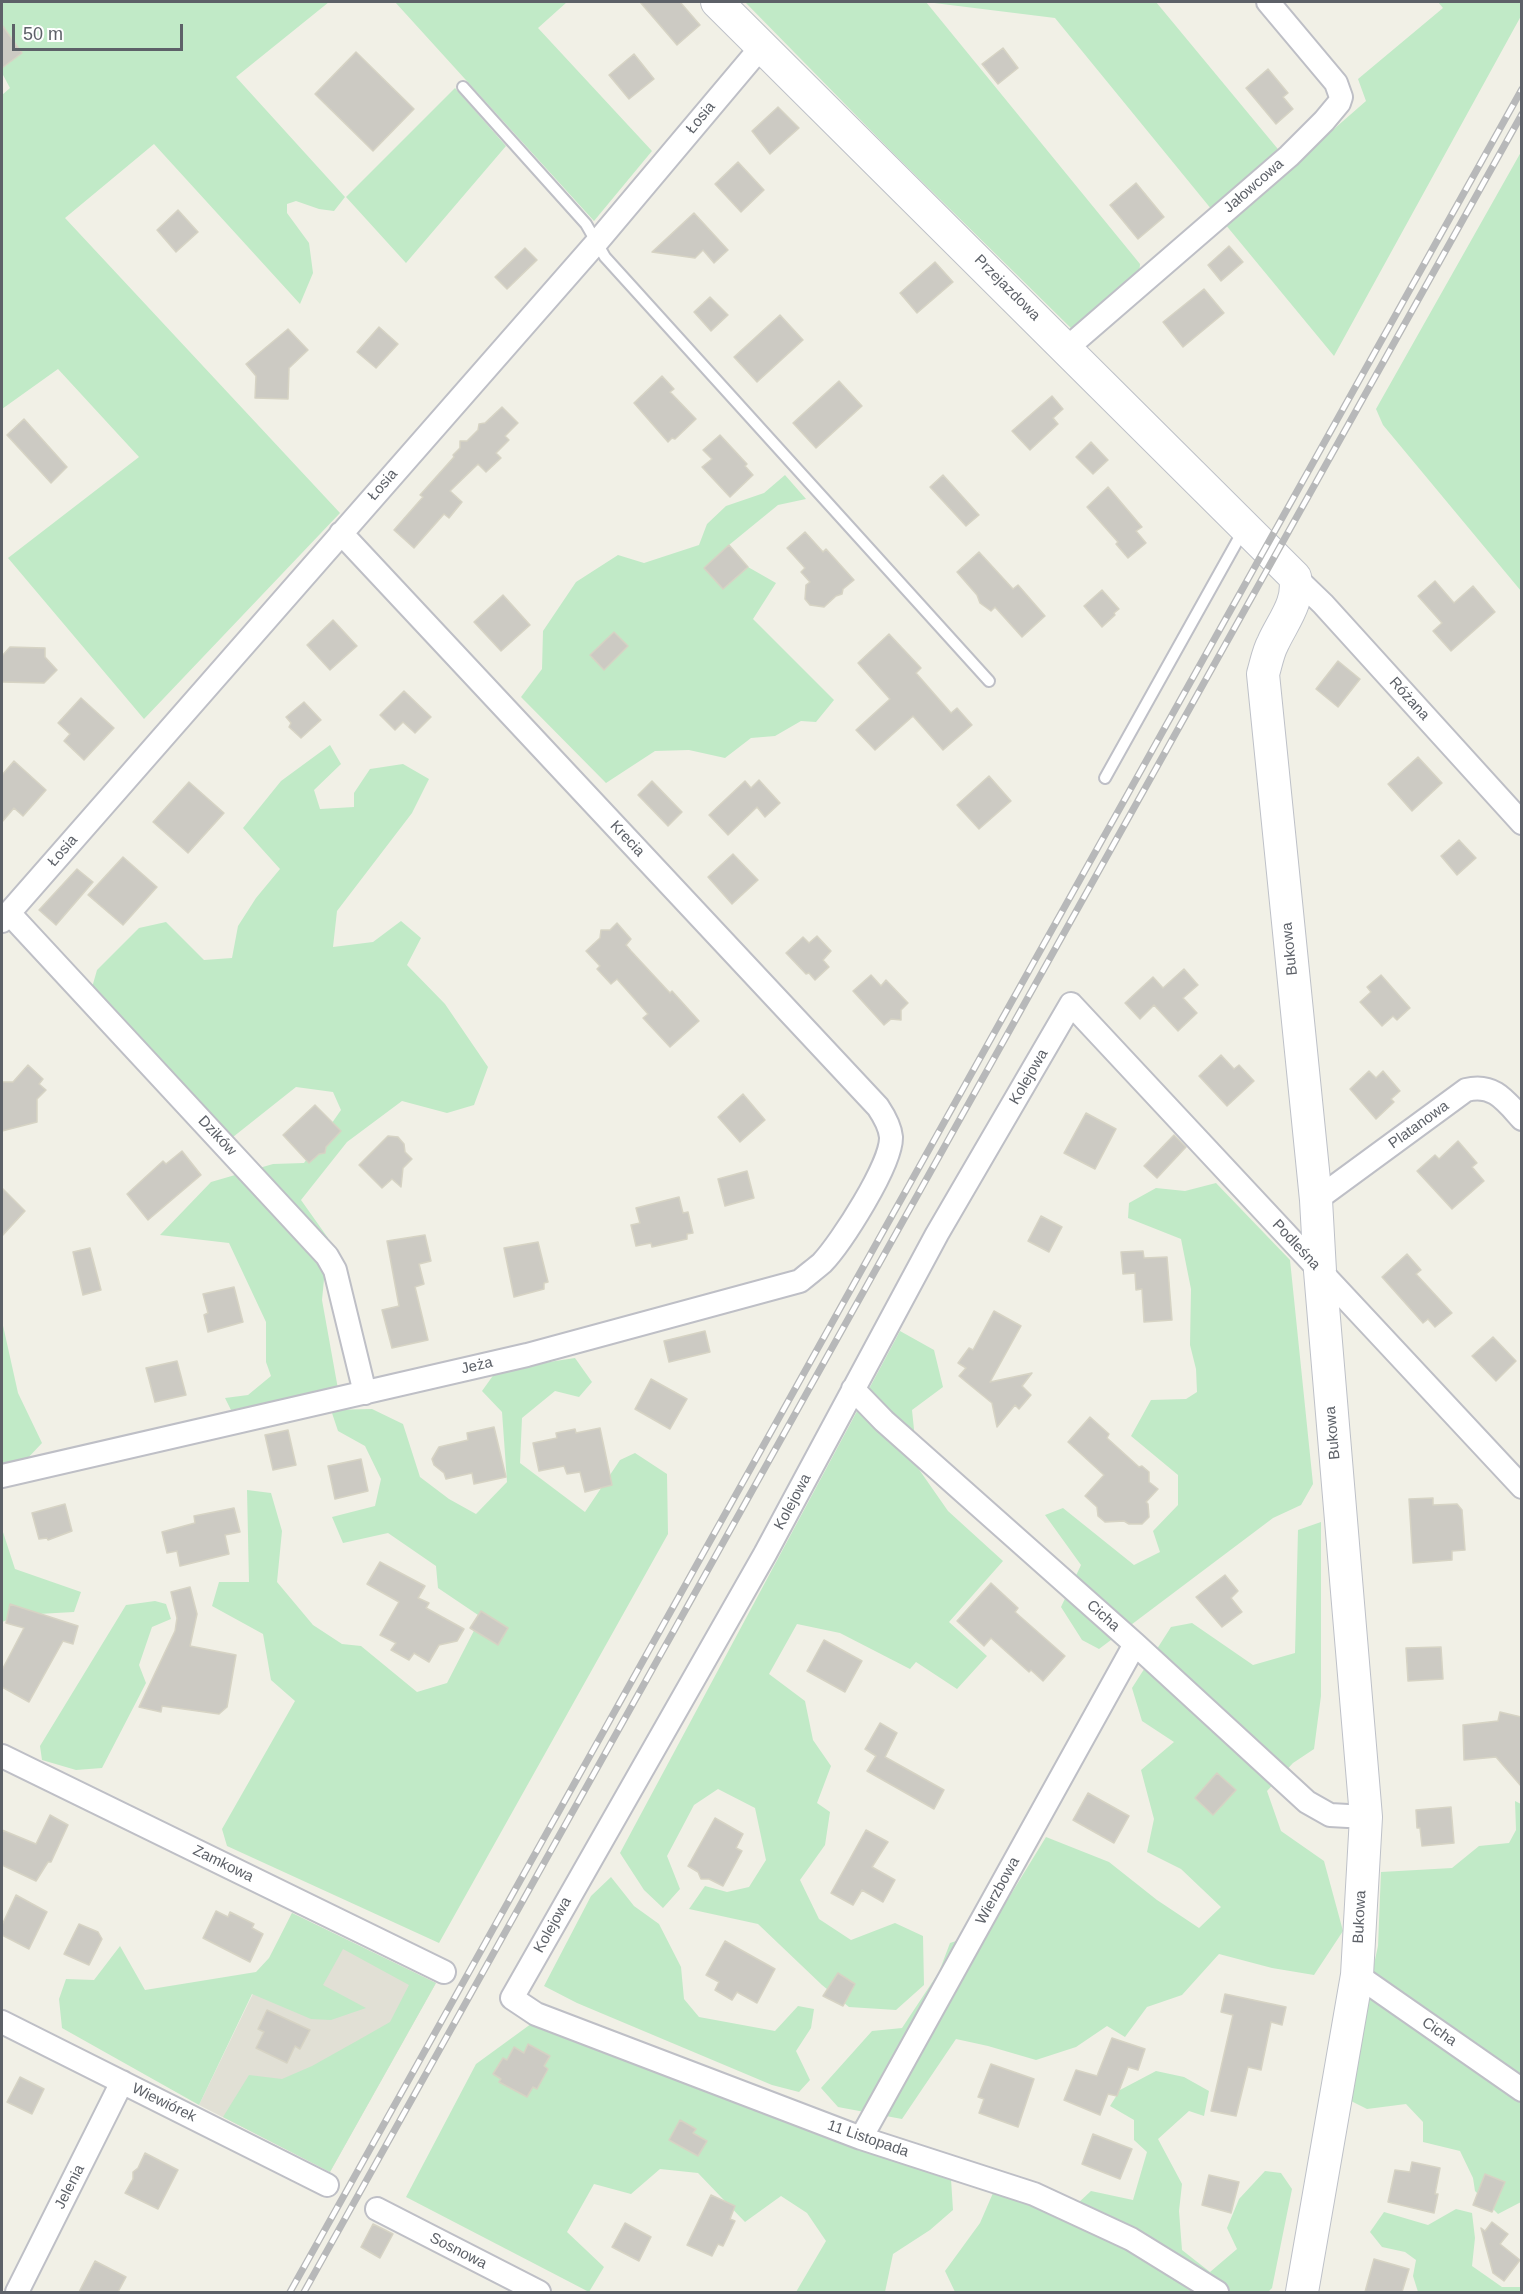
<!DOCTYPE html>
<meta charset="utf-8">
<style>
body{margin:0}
#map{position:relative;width:1523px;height:2294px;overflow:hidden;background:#f1f0e6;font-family:Helvetica,sans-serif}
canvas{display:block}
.frame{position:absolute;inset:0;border:3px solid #5d6168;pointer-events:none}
.scale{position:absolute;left:12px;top:24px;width:171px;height:27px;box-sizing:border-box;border:3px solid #5d6168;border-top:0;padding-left:8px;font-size:18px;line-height:21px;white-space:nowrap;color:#5d6168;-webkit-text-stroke:4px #fff;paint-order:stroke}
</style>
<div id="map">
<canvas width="1523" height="2294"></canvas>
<div class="frame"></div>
<div class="scale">50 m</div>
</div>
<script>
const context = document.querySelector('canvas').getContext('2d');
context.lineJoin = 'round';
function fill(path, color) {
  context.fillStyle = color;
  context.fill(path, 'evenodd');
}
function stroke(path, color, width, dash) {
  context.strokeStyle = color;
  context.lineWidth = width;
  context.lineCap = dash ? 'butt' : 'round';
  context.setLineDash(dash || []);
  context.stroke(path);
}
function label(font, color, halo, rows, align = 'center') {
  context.font = font + ' Helvetica,sans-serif';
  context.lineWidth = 5;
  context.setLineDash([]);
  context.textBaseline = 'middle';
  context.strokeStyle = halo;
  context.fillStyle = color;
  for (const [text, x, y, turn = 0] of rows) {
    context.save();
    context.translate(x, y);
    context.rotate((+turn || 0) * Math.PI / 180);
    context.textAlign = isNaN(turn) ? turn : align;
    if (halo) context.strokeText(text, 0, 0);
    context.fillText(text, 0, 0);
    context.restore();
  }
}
fill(new Path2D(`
 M292 1913 436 1983 330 2172 199 2105Z`), '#e1e0d5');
fill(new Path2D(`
 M2 2H329L236 77 345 197 334 211 319 209 296 201 287 204V213L309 243 313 273 300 304 154 144 65 218 340 513 144 719 8 558 139 457 58 369 2 409V95L10 88 2 73Z
 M395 2H567L538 28 652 151 594 221Z
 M745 2H1156L1282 154 1212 210 1055 18 926 2 1140 264 1139 276 1077 334 892 152Z
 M1438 2H1521V16L1334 356 1225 224 1366 101 1358 79 1443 8Z
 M455 88 506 146 406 263 346 197Z
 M1521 152V591L1383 425 1376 409Z
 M785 475 806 499 778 505 729 545 715 562 723 589 748 567 776 583 753 619 834 700 816 722 801 721 775 736 751 738 725 758 689 750 655 751 606 783 521 697 542 669 543 631 576 582 618 555 644 563 699 545 707 524 726 506 764 493Z
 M330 745 341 764 314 790 320 809 354 807V793L370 769 403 764 429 779 412 813 337 911 333 947 373 942 401 921 421 938 407 965 445 1004 488 1067 474 1105 447 1113 402 1101 347 1142 301 1200 328 1238 322 1300 338 1389 231 1410 225 1398 248 1395 271 1376 266 1362V1322L229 1243 160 1235 211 1182 273 1164 304 1163 341 1110 333 1092 296 1087 233 1137 91 991 97 970 139 928 166 922 204 960 232 958 238 926 256 898 280 869 243 828 281 781Z
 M1216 1183 1290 1260 1313 1484 1301 1505 1273 1518 1099 1649 1082 1640 1061 1607 1081 1565 1045 1515 1063 1508 1134 1565 1160 1552 1153 1531 1178 1505V1475L1131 1436 1151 1400 1186 1399 1197 1392 1196 1369 1190 1345 1191 1289 1181 1239 1128 1218 1129 1203 1156 1188 1185 1191Z
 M2 1321 18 1393 42 1443 26 1460 2 1465Z
 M900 1331 934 1350 943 1387 912 1410 918 1468 948 1511 1003 1561 949 1622 987 1656 957 1689 916 1662 910 1669 840 1633 797 1624 769 1674 805 1701 813 1740 831 1766 817 1803 830 1812 825 1845 800 1880 819 1919 851 1940 895 1923 923 1936 924 1985 896 2010 849 2007 822 1985 758 1924 689 1909 705 1886 727 1892 749 1887 766 1860 755 1808 718 1789 694 1805 667 1856 680 1889 663 1908 644 1890 620 1853Z
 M575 1358 592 1382 579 1397 555 1391 522 1418 520 1463 585 1512 620 1460 635 1453 667 1474 668 1534 439 1943 227 1846 222 1829 295 1701 271 1680 263 1634 212 1606 219 1582H249L247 1490 271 1493 282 1531 277 1582 313 1625 342 1644 361 1646 417 1692 447 1683 481 1617 438 1588 436 1566 388 1533 343 1543 332 1517 375 1506 381 1479 365 1446 338 1431 331 1410 372 1409 403 1424 420 1477 449 1499 476 1514 507 1482 502 1412 482 1391 497 1370Z
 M1321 1522V1696L1314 1749 1293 1763 1267 1791 1281 1831 1324 1861 1343 1931 1314 1975 1272 1968 1219 1954 1182 1995 1147 2007 1125 2037 1107 2026 1076 2047 1036 2060 988 2046 956 2039 902 2119 838 2107 821 2088 872 2031 902 2028 939 1972 950 1943 989 1930 1046 1837 1109 1862 1157 1900 1199 1928 1221 1907 1181 1869 1147 1852 1154 1819 1141 1770 1174 1742 1142 1721 1132 1688 1171 1627 1192 1623 1253 1665 1295 1653 1298 1530Z
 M2 1529 15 1569 81 1592 74 1612 20 1615 2 1622Z
 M155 1601 166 1604 171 1619 152 1627 139 1665 146 1683 102 1768 76 1770 42 1760 40 1746 126 1605Z
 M1515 1801 1521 1804V2202L1498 2214 1475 2191 1473 2178 1460 2151 1423 2142V2122L1406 2104 1367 2109 1349 2100 1353 2059 1378 1946 1381 1872 1452 1868 1479 1846 1509 1843 1516 1830Z
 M611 1877 634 1906 659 1924 681 1967 684 1999 699 2017 775 2031 798 2006 814 2009 811 2028 796 2051 810 2080 799 2092 772 2085 577 2003 544 1986 591 1896Z
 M292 1913 436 1983 330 2172 223 2117 249 2075 282 2079 312 2066 362 2038 390 2022 409 1985 343 1949 323 1985 366 2008 331 2020 311 2019 252 1994 199 2105 62 2028 59 1999 66 1979 94 1980 120 1946 145 1990 256 1972 269 1958Z
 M535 2021 951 2179 953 2210 930 2230 893 2254 885 2292H796L826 2241 807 2213 781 2196 745 2222 698 2173 660 2169 631 2194 594 2184 567 2232 604 2267 589 2292 406 2197 476 2064Z
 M1156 2071 1184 2077 1209 2091 1204 2116 1189 2111 1158 2139 1182 2184 1179 2211 1182 2250 1210 2272 1237 2249 1227 2228 1239 2199 1265 2171 1281 2173 1292 2189 1272 2288 1268 2292H955L945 2271 980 2223 993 2193 1007 2192 1062 2218 1091 2191 1133 2200 1147 2152 1134 2140V2120L1110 2106 1120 2090Z
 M1456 2209 1472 2213 1475 2238 1472 2266 1502 2287H1521V2292H1418L1413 2276 1416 2260 1405 2252 1382 2247 1370 2232 1384 2212 1428 2225Z`), '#c1eac7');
const building = new Path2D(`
 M640 2H680L700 25 677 45Z
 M2 25 22 53 2 68Z
 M1003 48 1018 68 998 84 982 64Z
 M356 52 414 109 373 151 315 94Z
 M634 54 654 79 629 99 609 75Z
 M1268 69 1288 93 1283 97 1293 109 1276 124 1246 88Z
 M778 107 799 128 770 154 752 131Z
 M738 162 764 190 741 212 715 184Z
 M1136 183 1164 217 1138 239 1110 205Z
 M178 210 198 232 176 252 157 230Z
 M694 213 728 250 714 263 703 250 695 258 652 252Z
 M1229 246 1243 262 1221 281 1208 265Z
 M525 248 537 260 507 289 495 277Z
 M935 262 953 282 917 313 900 293Z
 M1204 289 1224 313 1183 347 1163 322Z
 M710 297 728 315 711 331 694 312Z
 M780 315 803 340 757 382 734 357Z
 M379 327 398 344 376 368 357 352Z
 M288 329 308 350 289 368 288 399 255 398 256 376 246 364Z
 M662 376 674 389 670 392 696 419 675 439 672 438 668 442 634 403Z
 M839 381 862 406 816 448 793 423Z
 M1052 396 1063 409 1053 418 1058 424 1030 450 1012 431Z
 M502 407 518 423 505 436 509 440 496 453 501 458 486 472 478 464 450 491 462 502 449 518 444 514 414 548 394 530 423 497 420 495 454 457 453 455 460 448V441H467L478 430 479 424 485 423Z
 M24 419 67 467 51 483 7 435Z
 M720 435 747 464 745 466 753 475 730 497 702 467 712 459 703 450Z
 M1091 442 1108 460 1093 474 1076 457Z
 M943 475 979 515 966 526 930 487Z
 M1108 487 1142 527 1136 531 1146 543 1128 558 1116 544 1118 542 1087 507Z
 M805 532 823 552 826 549 854 580 843 589 842 594 836 596 824 607 810 605 805 599 806 585 810 582 801 572 805 568 787 548Z
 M729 545 748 567 723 589 704 568Z
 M979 552 1013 589 1018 585 1045 616 1022 637 995 607 991 611 980 603 977 595 957 572Z
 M1435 581 1454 603 1473 586 1495 612 1451 651 1433 631 1442 623 1418 596Z
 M1102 590 1119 609 1114 613 1115 615 1102 627 1084 606Z
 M503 595 530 625 501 651 474 622Z
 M333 620 357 646 330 670 307 645Z
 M614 632 628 646 604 670 590 655Z
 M889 634 921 668 916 673 951 713 957 708 972 725 943 750 913 716 875 750 856 730 890 699 858 663Z
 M10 647 45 648V657L57 670 44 683 2 682V656Z
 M1338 661 1360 679 1338 707 1316 689Z
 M404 691 431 717 415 733 403 722 395 730 380 715Z
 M81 698 114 728 84 760 64 741 70 734 58 723Z
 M304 702 321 720 301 738 289 727 291 723 286 717Z
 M1418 757 1442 783 1412 811 1388 784Z
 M14 761 46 790 23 816 14 808 2 822V775Z
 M989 776 1011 801 979 829 957 805Z
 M759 780 780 803 765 817 757 807 728 835 709 815 745 781 751 788Z
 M652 781 682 812 668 826 638 795Z
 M189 782 224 813 188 853 153 822Z
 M1459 840 1476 858 1457 875 1441 856Z
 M733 854 758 880 732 904 708 877Z
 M123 857 157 887 123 925 88 895Z
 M77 869 93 882 56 925 39 910Z
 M617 923 631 939 626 945 631 951 670 993 672 991 699 1021 670 1047 643 1018 648 1014 617 979 611 984 597 969 600 966 586 951 600 938 601 930H610Z
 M817 936 831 951 823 960 829 967 815 980 809 973 806 974 786 953 803 937 809 943Z
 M1184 969 1198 985 1183 998 1197 1013 1178 1031 1154 1005 1140 1019 1125 1003 1153 977 1163 988Z
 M871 975 881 986 886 980 908 1003 901 1010V1020L891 1019 884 1025 853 991Z
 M1381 975 1410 1008 1397 1020 1393 1016 1382 1026 1360 1002 1371 992 1367 987Z
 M1221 1055 1234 1069 1239 1065 1254 1081 1227 1106 1199 1076Z
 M28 1065 43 1079 39 1084 46 1090 37 1099V1122L2 1131V1082H13Z
 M1369 1071 1376 1078 1383 1071 1400 1091 1391 1099 1394 1102 1376 1119 1350 1089Z
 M743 1094 765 1120 740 1142 718 1117Z
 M315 1105 341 1131 326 1147 325 1153 319 1154 309 1163 283 1135Z
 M1086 1113 1116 1129 1095 1169 1064 1153Z
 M1174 1135 1186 1147 1157 1178 1144 1166Z
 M388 1136 398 1137 404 1144 405 1152 412 1159 403 1168 401 1187 392 1179 382 1188 359 1165Z
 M1458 1141 1477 1163 1472 1167 1484 1181 1452 1209 1417 1171 1435 1155 1439 1159Z
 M182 1151 201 1175 148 1220 127 1194 163 1161 166 1164Z
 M747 1171 754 1198 725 1206 718 1179Z
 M2 1188 25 1211 2 1236Z
 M679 1197 683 1213 688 1212 693 1233 687 1234V1239L652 1247 651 1243 636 1246 631 1225 640 1223 636 1208Z
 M1041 1216 1062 1227 1049 1252 1028 1241Z
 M425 1235 431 1261 419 1264 424 1284 415 1287 428 1340 392 1348 382 1310 399 1306 387 1241Z
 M538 1242 548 1282 544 1283V1289L514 1297 504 1248Z
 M90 1248 101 1290 83 1295 73 1252Z
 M1143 1251 1144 1258 1167 1257 1172 1320 1144 1322 1142 1289 1136 1290 1135 1273 1123 1274 1121 1252Z
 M1407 1254 1421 1270 1416 1274 1452 1313 1435 1327 1428 1319 1423 1323 1382 1277Z
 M234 1287 243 1322 208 1332 204 1315 208 1313 203 1294Z
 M994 1311 1021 1326 990 1382 1032 1373 1022 1386 1031 1395 1019 1409 1015 1405 997 1427 992 1403 959 1376 966 1368 958 1363 969 1348 973 1350Z
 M705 1331 710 1352 669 1362 664 1341Z
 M1493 1337 1516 1361 1496 1381 1472 1356Z
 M177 1361 186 1395 155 1402 146 1368Z
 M651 1379 687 1399 670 1429 635 1409Z
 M1090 1417 1109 1434 1107 1438 1139 1467 1142 1466 1149 1472V1482L1158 1489 1146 1502 1148 1504 1149 1517 1142 1524H1129L1124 1521 1105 1522 1098 1516 1097 1507 1085 1496 1104 1475 1068 1442Z
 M494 1427 506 1477 474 1484 472 1473 446 1479 444 1473 434 1465 432 1459 439 1447 468 1440 467 1433Z
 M600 1428 612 1485 585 1492 580 1472 567 1474 564 1466 539 1471 533 1443 557 1438 556 1433 575 1429 576 1433Z
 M288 1430 296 1465 273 1470 265 1435Z
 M361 1459 368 1491 335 1499 328 1466Z
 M1433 1498V1505L1457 1504 1462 1510 1465 1550 1452 1551V1560L1413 1563 1409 1499Z
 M65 1504 72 1531 48 1540 47 1538 39 1539 32 1513Z
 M234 1508 240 1532 225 1535 229 1554 180 1566 177 1551 167 1553 162 1532 195 1523 194 1516Z
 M380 1562 425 1586 418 1598 429 1603 426 1608 464 1629 457 1641 439 1645 429 1662 414 1653 409 1660 391 1650 396 1643 380 1635 399 1602 367 1584Z
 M1225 1575 1238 1591 1231 1598 1242 1612 1222 1627 1196 1597Z
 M991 1583 1018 1608 1015 1612 1065 1656 1043 1681 1031 1670 1029 1672 991 1638 984 1646 957 1621Z
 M190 1587 197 1614 190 1646 236 1655 227 1707 219 1714 162 1706 161 1712 139 1707 175 1631 177 1618 171 1592Z
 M10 1604 78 1626 73 1644 63 1641 29 1702 2 1687V1670L24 1628 6 1623Z
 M481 1611 508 1628 498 1645 470 1628Z
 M824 1640 862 1661 845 1692 807 1671Z
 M1441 1647 1443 1679 1408 1681 1406 1648Z
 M1500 1712 1521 1717V1786L1496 1757 1464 1760 1463 1725 1498 1721Z
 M880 1723 897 1733 885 1757 944 1790 934 1809 867 1771 876 1756 865 1749Z
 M1217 1773 1236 1790 1213 1815 1195 1798Z
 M1088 1793 1129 1816 1114 1843 1073 1820Z
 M1451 1807 1454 1843 1422 1846 1420 1828H1417L1416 1810Z
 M50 1815 68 1825 51 1862H48L36 1881 2 1865V1830L36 1844Z
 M715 1818 743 1834 736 1848 742 1851 723 1886 709 1879H701L698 1872 688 1866Z
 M866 1830 888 1842 872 1867 895 1880 883 1902 862 1890 853 1905 831 1893Z
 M16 1895 47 1912 29 1949 2 1935V1925Z
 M216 1911 228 1917 230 1912 254 1924 252 1928 263 1934 250 1962 203 1938Z
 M79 1924 98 1932 102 1939 89 1965 64 1954Z
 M725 1941 775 1969 757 2003 737 1992 732 2000 715 1990 719 1982 706 1975Z
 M838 1973 855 1984 843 2006 823 1996Z
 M1225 1994 1286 2007 1282 2025 1271 2022 1261 2070 1248 2067 1236 2116 1211 2111 1233 2015 1221 2012Z
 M267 2010 310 2030 300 2049 295 2046 287 2063 256 2048 264 2032 258 2029Z
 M1112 2038 1145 2049 1138 2070 1128 2067 1117 2096 1108 2094 1100 2115 1064 2100 1076 2070 1097 2076Z
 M528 2044 550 2056 544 2066 548 2069 537 2089 533 2087 527 2097 499 2082 501 2079 493 2074 503 2058 507 2060 514 2047 524 2053Z
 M991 2064 1034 2079 1018 2127 979 2113 984 2099 978 2097Z
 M20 2077 44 2089 32 2114 7 2102Z
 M680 2120 696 2129 693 2133 707 2141 698 2156 669 2140Z
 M1093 2134 1132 2149 1120 2179 1082 2164Z
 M145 2153 178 2170 158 2209 125 2193 133 2179V2172L138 2168Z
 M1412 2162 1440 2168 1435 2194H1438L1434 2213 1388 2202 1395 2170 1410 2172Z
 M1485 2174 1505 2182 1492 2212 1473 2205Z
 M1209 2175 1239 2182 1231 2213 1202 2205Z
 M711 2195 735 2206 730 2219 735 2221 723 2246 718 2244 712 2256 687 2245Z
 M1492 2222 1508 2234 1500 2244 1520 2260 1504 2281 1493 2273 1481 2228 1485 2231Z
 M625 2223 651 2237 639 2261 612 2247Z
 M373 2224 393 2234 380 2258 361 2247Z
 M1374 2259 1409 2269 1402 2292H1365Z
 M95 2261 126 2277 118 2292H79Z`);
fill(building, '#cccac3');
stroke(building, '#d6d3c4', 1.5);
const lane = new Path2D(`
 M463 87 586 224 605 257 989 681
 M1105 778 1239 538 1246 531`);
const street = new Path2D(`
 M1067 348 1289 156 1324 121 1339 103 1341 97 1336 83 1268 2
 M1295 577 1323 604 1522 823
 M9 913 327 1256 335 1270 365 1393
 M2 921 597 242 762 46
 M1316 1200 1466 1090C1493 1083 1505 1100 1522 1119
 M853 1389 884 1421 1135 1644 1307 1802 1330 1815 1366 1817
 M2 1476 527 1355 800 1281C807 1275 815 1269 822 1263 841 1243 892 1164 891 1137 890 1126 884 1116 878 1107L341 533
 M2 1756 444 1972
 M1357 1975 1522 2090
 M2 2022 327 2185
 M861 2138 1135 1644
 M377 2209 539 2292
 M17 2292 122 2082
 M1217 2292 1131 2239 1034 2194 861 2138 536 2014 512 1998 765 1554 937 1234 1071 1004 1522 1487`);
const secondary = new Path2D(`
 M717 2 1295 577C1300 602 1283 621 1273 643 1268 652 1266 664 1263 674L1316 1200 1320 1271 1366 1817 1357 1975 1302 2292`);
stroke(lane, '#bebfc6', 14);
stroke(street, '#bebfc6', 26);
stroke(secondary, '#bec1c8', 34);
stroke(lane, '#fff', 10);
stroke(street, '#fff', 22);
stroke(secondary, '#fff', 32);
const rail = new Path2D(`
 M290 2292 1522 89
 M304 2292 1522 114`);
stroke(rail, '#b7b8b9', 7);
stroke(rail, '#fff', 4.5, [14]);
label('15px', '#5d6168', '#fff', [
 ["Łosia",701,118,-50],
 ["Jałowcowa",1254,186,-41],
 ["Przejazdowa",1007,288,45],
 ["Łosia",383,485,-49],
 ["Różana",1409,699,48],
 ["Krecia",627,839,47],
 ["Łosia",63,851,-49],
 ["Bukowa",1290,949,-96],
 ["Kolejowa",1029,1077,-60],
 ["Platanowa",1419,1125,-36],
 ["Dzików",217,1136,47],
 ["Podleśna",1296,1245,47],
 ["Jeża",477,1366,-13],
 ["Bukowa",1333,1433,-95],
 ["Kolejowa",793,1502,-62],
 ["Cicha",1103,1616,42],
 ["Zamkowa",223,1864,26],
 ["Wierzbowa",998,1891,-61],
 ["Bukowa",1360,1917,-87],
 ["Kolejowa",553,1925,-61],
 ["Cicha",1439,2032,35],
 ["Wiewiórek",164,2103,26],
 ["11 Listopada",868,2139,19],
 ["Jelenia",70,2187,-63],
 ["Sosnowa",458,2251,27]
]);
</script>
